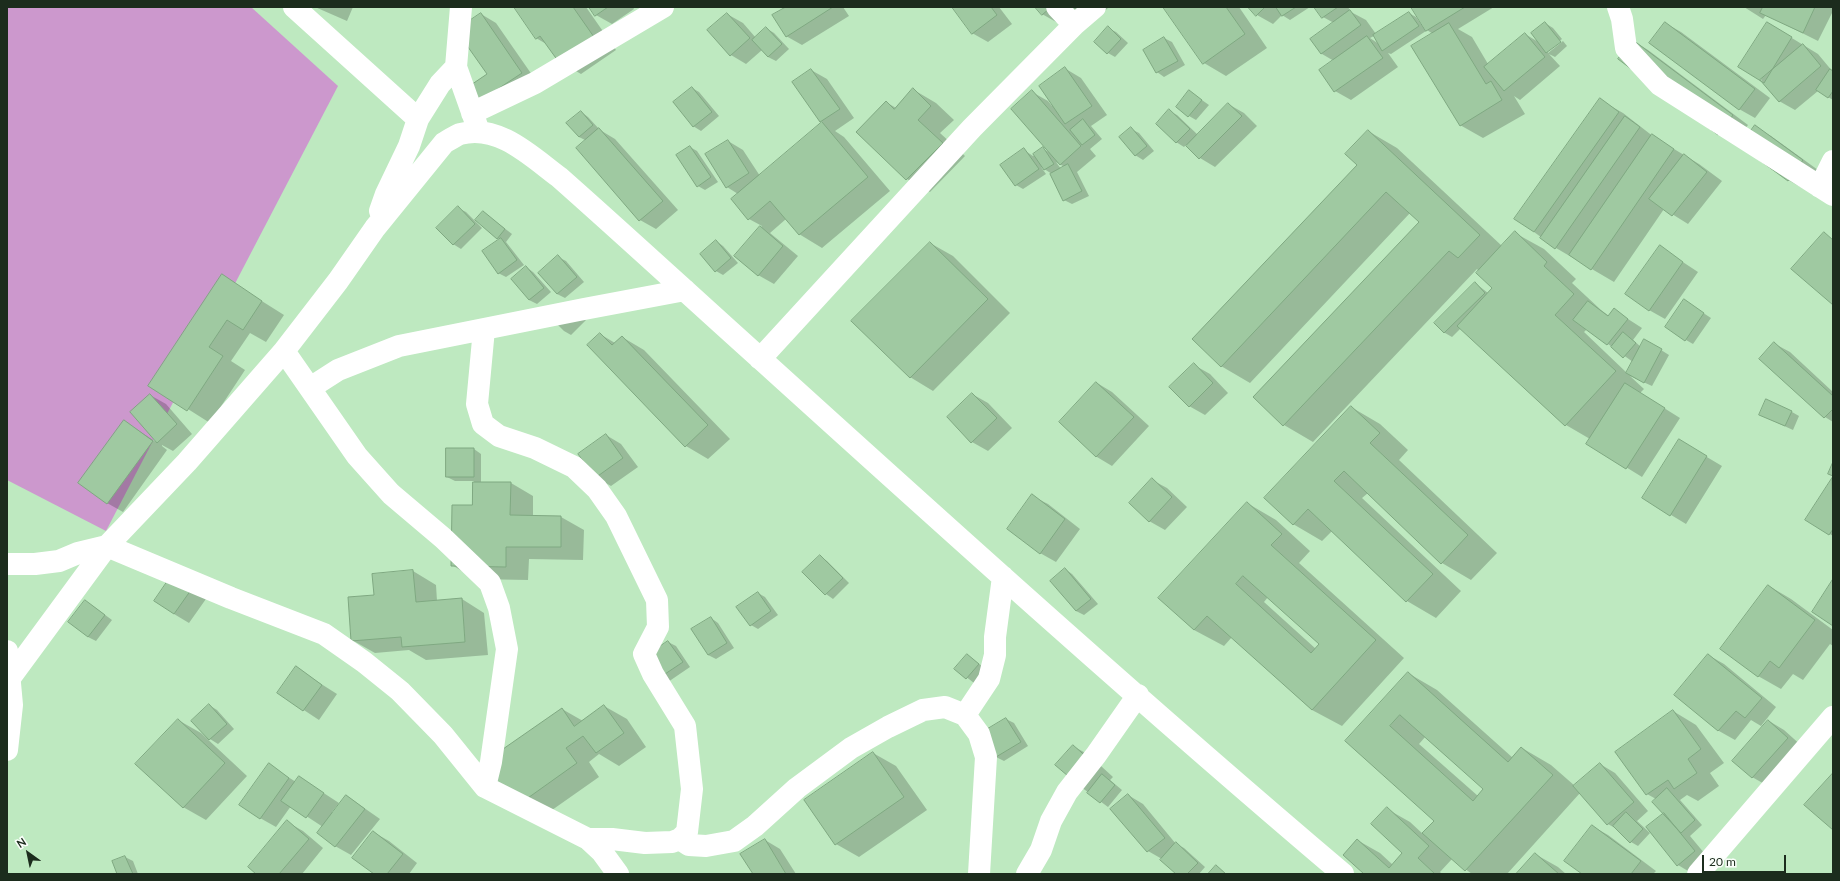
<!DOCTYPE html>
<style>
body{margin:0}
#map{position:relative;width:1840px;height:881px;overflow:hidden;background:#bee9c0;font-family:Lato,sans-serif}
canvas{display:block}
.frame{position:absolute;inset:0;border:8px solid #1c2c1d;pointer-events:none}
.north{position:absolute;left:8px;top:833px;width:40px;height:40px;-webkit-text-stroke:3px #fafefa;paint-order:stroke;rotate:327deg;font-size:11px;font-weight:700;line-height:16px;text-align:center;color:#1c2c1d}
.north::after{content:'';display:block;margin:auto;width:14px;height:18px;background:#1c2c1d;clip-path:polygon(50% 0,100% 100%,50% 72%,0 100%)}
.scale{position:absolute;left:1702px;top:855px;width:84px;height:18px;box-sizing:border-box;border:2px solid #1c2c1d;border-top:0;padding-left:5px;font-size:12px;line-height:14px;white-space:nowrap;color:#1c2c1d;-webkit-text-stroke:3px #fafefa;paint-order:stroke}
</style>
<div id="map">
<canvas width="1840" height="881"></canvas>
<div class="frame"></div>
<div class="north">N</div>
<div class="scale">20 m</div>
</div>
<script>
const context = document.querySelector('canvas').getContext('2d');
context.lineJoin = 'round';
function fill(path, color) {
  context.fillStyle = color;
  context.fill(path, 'evenodd');
}
function stroke(path, color, width, dash) {
  context.strokeStyle = color;
  context.lineWidth = width;
  context.lineCap = dash ? 'butt' : 'round';
  context.setLineDash(dash || []);
  context.stroke(path);
}
fill(new Path2D(`
 M7 7H251L338 86 106 531 7 480Z`), '#cc98cd');
fill(new Path2D(`
 M315 7H353L347 21Z
 M515 7H586L616 50 581 74 559 61 548 45 536 38Z
 M591 7H633L634 9 612 24 596 15Z
 M788 7H843L849 16 802 45 786 36Z
 M953 7H999L1012 24 988 42 972 33Z
 M1036 7H1109L1097 18 1065 27 1042 14Z
 M1164 7H1239L1267 48 1226 76 1204 63Z
 M1250 7H1310L1290 20 1282 15 1273 24 1257 15Z
 M1316 7H1348L1351 12 1366 20 1376 34 1409 13 1416 17 1426 31 1391 54 1388 53 1398 67 1351 100 1335 91 1334 61 1322 54 1312 39 1334 23 1323 17ZM1374 36 1379 44 1370 38Z
 M1413 7H1494L1458 29 1472 37 1488 64 1525 34 1540 43 1545 23 1553 28 1562 39 1548 50V53L1563 41 1567 46 1555 57 1549 54 1560 66 1520 100 1514 96 1525 114 1483 138 1460 125 1433 34 1427 30Z
 M1744 7H1833V11L1818 41 1766 15 1763 19Z
 M481 14 496 23 537 82 489 114 488 74Z
 M727 14 743 23 756 38 766 28 774 33 789 49 776 61 768 57 762 50 746 64 731 55Z
 M1665 23 1681 32 1770 98 1755 118 1739 109Z
 M1108 28 1116 32 1128 43 1115 57 1108 53Z
 M1782 32 1818 54 1833 72V100L1818 91 1795 110 1779 101 1761 80Z
 M1164 38 1172 42 1185 65 1164 77 1157 72Z
 M1633 41 1648 50 1748 125 1734 143Z
 M1066 69 1081 78 1107 115 1091 126 1102 139 1090 149 1096 156 1077 172 1089 196 1072 204 1064 200 1052 174 1041 167 1046 174 1023 189 1016 185 1024 150 1033 156 1043 149 1049 152 1032 92 1048 101 1052 106ZM1056 162 1061 165 1065 167 1061 169Z
 M811 70 827 79 854 118 835 131 844 137 890 191 822 248 799 234 786 219 770 233 798 256 774 284 758 275 736 256 762 226 749 219 738 194 727 187 728 141 743 150 760 176 823 123 793 82Z
 M692 88 699 92 719 116 701 131 693 126Z
 M914 90 936 103 954 120 940 133 965 156 930 192 907 179 858 132 886 102 896 108Z
 M1189 91 1209 105 1196 120 1189 116Z
 M1600 100 1623 113 1654 137 1699 164 1722 181 1688 224 1664 209 1614 282 1556 248 1534 232Z
 M1228 104 1244 113 1257 126 1215 167 1200 158 1186 145 1184 147 1176 142 1169 111 1177 115 1198 135Z
 M581 112 588 117 600 130 615 139 678 210 656 229 640 220 587 141 579 137Z
 M1755 127 1771 136 1818 170 1804 189 1788 180Z
 M1131 129 1139 133 1154 151 1143 160 1135 155Z
 M1368 131 1397 148 1502 246 1515 233 1544 249 1576 279 1572 283 1601 310 1609 316 1614 310 1642 328 1633 340 1641 347 1645 340 1669 355 1652 386 1630 376 1644 389 1640 393 1680 418 1642 477 1587 443 1590 439 1566 425 1461 328 1452 337 1445 333 1435 323 1475 283 1488 293 1494 288 1477 269 1313 442 1284 425 1255 397 1420 222 1410 213 1250 383 1221 366 1359 164ZM1587 329 1633 362 1627 373 1584 332Z
 M690 147 697 151 718 182 705 190 698 186Z
 M458 208 466 212 482 228 461 249 453 244Z
 M483 212 512 234 506 242 524 265 506 277 498 273 500 240 476 220Z
 M716 241 723 246 738 263 723 275 716 271Z
 M930 243 953 256 1010 313 933 391 910 377Z
 M1660 247 1698 272 1665 319 1649 310Z
 M558 257 566 261 584 282 565 298 557 294Z
 M526 267 533 272 551 292 537 304 529 300Z
 M222 276 284 315 266 342 250 333 231 361 245 370 210 423 150 385Z
 M1691 305 1711 318 1693 344 1686 340Z
 M573 308 586 320 571 335 564 331 551 318Z
 M600 334 615 343 622 337 644 350 730 439 708 459 686 446Z
 M1775 344 1790 352 1833 392V422L1825 417 1761 359Z
 M1194 365 1210 374 1228 393 1205 415 1189 406Z
 M1097 383 1112 392 1149 426 1112 466 1097 457 1060 422Z
 M972 394 988 403 1012 428 988 451 972 442 948 417Z
 M150 395 166 404 192 434 173 451 162 445V446L167 450 123 512 107 503 124 421 156 442Z
 M1351 407 1380 424 1408 450 1399 460 1497 553 1471 580 1442 563 1368 493 1362 498 1461 591 1436 618 1407 601 1332 531 1322 541 1293 524Z
 M1792 412 1799 416 1793 430 1760 415Z
 M606 435 621 444 638 467 611 486 595 477Z
 M474 449 481 454V483H511L533 496V517H561L584 530 583 560 529 559 528 580 475 579 452 565 473 506 474 481H455L447 477Z
 M1695 450 1722 466 1686 524 1643 498Z
 M1152 480 1167 488 1187 507 1165 530 1149 521Z
 M1832 480H1833V536L1807 520Z
 M1032 496 1048 504 1080 529 1056 562 1040 553Z
 M1247 503 1276 520 1310 551 1299 563 1404 658 1342 726 1312 710 1232 637 1224 646 1194 630 1160 598ZM1268 597 1320 644 1316 649 1264 602Z
 M820 556 827 561 849 583 833 599 826 594 804 572Z
 M178 567 213 589 189 623 174 614Z
 M1065 569 1072 574 1098 604 1084 615 1076 611 1051 581Z
 M413 571 436 585 437 601 462 599 484 613 488 655 426 660 409 650 375 653 352 640 375 595 373 575Z
 M1769 586 1791 599 1833 630V646L1830 644 1803 680 1793 674 1781 689 1758 676Z
 M758 593 765 597 778 615 758 629 751 625Z
 M93 606 112 620 96 641 88 637Z
 M711 618 718 623 734 648 716 659 708 655Z
 M668 642 676 646 690 667 668 682 660 677Z
 M967 655 986 669 974 683 956 669Z
 M1708 655 1724 664 1776 707 1761 726 1751 720 1735 740 1719 731 1676 695Z
 M296 668 337 694 319 720 278 693Z
 M1408 673 1437 690 1513 758 1522 748 1551 765 1575 786 1600 764 1615 773 1648 811 1637 821 1650 833 1638 846 1631 842 1620 831 1608 824 1580 793 1507 874H1472L1452 859 1440 872 1442 874H1366L1357 840 1380 853 1393 865 1404 853 1387 809 1410 822 1423 834 1435 821 1347 741ZM1426 736 1484 789 1478 796 1419 744Z
 M209 705 217 710 234 729 218 744 210 739 193 721Z
 M604 706 627 719 646 747 619 766 599 754 589 762 599 777 535 822 512 809 562 709 583 721Z
 M1673 711 1696 725 1724 763 1710 773 1719 786 1698 801 1687 795 1680 800 1702 825 1690 836 1710 860 1693 874 1678 865 1647 828 1664 814 1656 799 1647 794Z
 M1006 719 1014 723 1028 746 1004 761 996 757Z
 M178 720 201 733 247 776 206 820 183 807Z
 M1769 721 1784 730 1803 747 1768 786 1752 777Z
 M1073 746 1089 755 1113 777 1110 780 1122 790 1108 807 1081 787Z
 M873 753 896 766 927 810 859 857 836 844Z
 M269 765 296 782 299 777 339 803 332 812 334 813 347 796 380 819 351 855 335 846 323 827 291 806 276 827 260 818Z
 M1128 795 1143 804 1176 844 1184 848 1205 867 1199 874H1177L1162 859 1148 851 1112 809Z
 M287 822 303 831 323 848 302 874H258Z
 M1592 826 1608 835 1656 871 1653 874H1584Z
 M373 832 389 841 417 863 409 874H375Z
 M765 840 780 849 796 874H754Z
 M1535 854 1558 867 1566 874H1517Z
 M125 857 133 861 138 874H118Z`), '#0003');
const building = new Path2D(`
 M514 7H573L594 37 558 61 540 36 536 39Z
 M589 7H608L595 16Z
 M786 7H833L786 37 772 15Z
 M952 7H991L997 15 972 34Z
 M1035 7H1051L1042 15Z
 M1163 7H1226L1245 34 1203 64Z
 M1248 7H1265L1256 16Z
 M1276 7H1296L1282 16Z
 M1314 7H1338L1322 18Z
 M1411 7H1465L1426 31Z
 M1763 7H1815L1803 33 1760 13Z
 M1350 10 1361 25 1321 54 1310 39Z
 M1409 12 1419 26 1382 51 1373 35Z
 M481 13 522 73 472 106 462 91 487 74 456 30Z
 M727 13 750 38 730 56 707 30Z
 M1545 22 1561 42 1546 53 1531 33Z
 M1665 22 1755 89 1739 110 1649 43Z
 M1767 22 1792 37 1764 83 1738 67Z
 M1449 23 1486 84 1491 81 1502 100 1460 126 1411 46Z
 M1108 26 1121 39 1107 54 1094 42Z
 M766 27 782 44 768 57 752 40Z
 M1525 33 1545 57 1504 91 1484 67Z
 M1367 36 1383 58 1334 92 1319 70Z
 M1164 37 1178 61 1156 73 1143 50Z
 M1633 40 1733 115 1718 135 1618 59Z
 M1803 44 1821 66 1779 102 1760 80Z
 M1065 67 1092 106 1065 124 1039 86Z
 M811 69 840 109 820 122 792 82Z
 M1830 69 1833 71V91L1828 98 1816 90Z
 M692 87 712 112 693 127 673 102Z
 M913 88 931 106 918 120 943 143 906 180 856 132 886 101 894 109Z
 M1032 90 1081 146 1060 165 1011 109Z
 M1189 90 1202 100 1188 117 1176 107Z
 M1600 98 1619 112 1534 232 1514 219Z
 M1228 103 1242 116 1199 159 1186 146Z
 M1169 109 1190 129 1176 143 1156 124Z
 M581 111 593 125 579 137 566 123Z
 M1625 116 1640 127 1555 249 1540 238Z
 M1083 119 1095 135 1082 145 1070 130Z
 M822 122 868 177 799 235 770 201 748 220 731 199Z
 M1755 125 1803 160 1788 181 1740 146Z
 M1131 127 1147 146 1135 156 1119 137Z
 M599 128 663 201 639 221 576 148Z
 M1368 130 1480 235 1458 258 1449 251 1283 426 1253 397 1419 222 1386 192 1221 367 1192 339 1357 165 1345 154Z
 M1652 134 1674 149 1591 270 1569 255Z
 M728 140 749 173 726 188 705 154Z
 M690 146 711 177 697 187 676 155Z
 M1043 147 1054 164 1044 170 1033 154Z
 M1024 148 1039 169 1015 186 1000 165Z
 M1684 154 1707 172 1672 216 1649 199Z
 M1068 164 1082 191 1063 201 1050 174Z
 M458 206 475 224 453 245 436 228Z
 M483 211 505 229 497 239 475 220Z
 M760 226 783 246 758 276 734 256Z
 M1515 231 1547 262 1544 266 1574 294 1555 315 1616 371 1565 426 1457 326 1492 288 1476 273Z
 M1824 232 1833 240V305L1791 269Z
 M501 238 517 260 498 274 482 251Z
 M716 240 731 258 715 272 700 254Z
 M930 242 988 299 910 378 851 321Z
 M1660 245 1683 262 1649 311 1625 294Z
 M558 255 577 277 557 294 538 273Z
 M526 266 544 288 529 300 511 279Z
 M222 274 262 301 243 330 227 320 209 347 223 356 187 411 148 386Z
 M1475 282 1485 293 1444 333 1434 323Z
 M1684 299 1704 313 1685 341 1665 327Z
 M1588 301 1608 316 1614 308 1628 319 1607 345 1573 320Z
 M1623 332 1636 343 1623 358 1611 347Z
 M600 333 612 345 622 336 708 425 685 447 587 345Z
 M1644 339 1662 349 1644 383 1626 373Z
 M1774 342 1833 396V409L1824 418 1759 359Z
 M1194 363 1213 383 1189 407 1169 387Z
 M1096 382 1134 417 1096 457 1059 422Z
 M1625 383 1665 408 1626 469 1586 444Z
 M972 393 997 418 971 443 947 417Z
 M150 394 177 424 157 443 130 412Z
 M1766 399 1792 411 1785 426 1759 415Z
 M1351 406 1380 433 1370 443 1468 535 1441 564 1344 471 1334 481 1433 574 1406 602 1308 509 1293 525 1264 498Z
 M124 420 153 441 107 504 78 483Z
 M606 434 623 458 595 478 578 454Z
 M1679 439 1707 456 1670 516 1642 498Z
 M446 448H474V477H446Z
 M1833 462V476L1828 474Z
 M1152 478 1172 497 1149 522 1129 503Z
 M1832 478 1833 529 1829 535 1805 520Z
 M473 482H511L510 515 561 516V547H506V567L451 566 452 505H472Z
 M1032 494 1065 519 1040 554 1007 529Z
 M1247 502 1282 534 1271 545 1376 640 1312 710 1207 616 1194 630 1158 598ZM1243 576 1319 644 1311 653 1236 584Z
 M820 555 843 578 825 595 802 572Z
 M178 566 198 580 174 614 154 601Z
 M1065 568 1091 599 1076 611 1050 581Z
 M413 570 416 602 462 598 465 642 402 647 401 637 351 641 348 597 374 595 372 574Z
 M1833 579V626L1812 612Z
 M1768 585 1815 620 1779 668 1770 661 1758 677 1720 649Z
 M758 592 771 611 750 626 736 607Z
 M85 600 105 615 88 637 68 622Z
 M711 617 727 643 708 655 691 629Z
 M668 641 683 662 659 678 645 657Z
 M967 654 979 664 966 679 954 669Z
 M1708 654 1762 698 1745 718 1736 711 1718 731 1674 695Z
 M296 666 322 685 303 711 277 693Z
 M1408 672 1508 762 1521 747 1553 775 1465 871 1422 833 1434 821 1345 741ZM1400 715 1483 789 1473 801 1390 726Z
 M209 704 227 724 209 740 191 721Z
 M604 705 624 733 596 753 583 736 566 748 577 763 511 810 480 765 562 708 574 726Z
 M1673 710 1701 749 1688 759 1697 773 1674 789 1668 780 1646 795 1615 752Z
 M1006 718 1021 742 996 757 981 733Z
 M178 719 225 763 183 808 135 764Z
 M1768 720 1788 738 1752 778 1732 761Z
 M1073 745 1098 767 1081 787 1055 765Z
 M873 752 904 797 835 845 804 800Z
 M269 763 289 778 260 819 239 805Z
 M1600 763 1634 802 1607 825 1573 786Z
 M1833 773V830L1804 805Z
 M1102 774 1115 785 1100 803 1087 793Z
 M299 776 324 793 306 818 281 801Z
 M1667 788 1695 820 1681 833 1652 802Z
 M1128 794 1165 838 1147 852 1110 809Z
 M346 795 365 809 335 847 317 833Z
 M1387 807 1429 846 1418 858 1435 874H1364L1343 855 1357 839 1389 868 1402 853 1371 824Z
 M1626 812 1643 829 1630 843 1613 826Z
 M1664 813 1695 851 1677 866 1646 827Z
 M287 820 309 839 279 874H256L248 867Z
 M1592 825 1641 861 1631 874H1582L1564 861Z
 M373 831 403 854 387 874H374L352 858Z
 M765 839 786 874H753L740 854Z
 M1176 842 1198 863 1187 874H1176L1160 860Z
 M1535 853 1559 874H1516Z
 M125 856 133 874H117L112 861Z
 M1216 865 1226 874H1208Z`);
fill(building, '#9fc9a1');
stroke(building, '#7fa881', 1);
stroke(new Path2D(`
 M294 7 418 119
 M461 7 456 67 477 126
 M1057 7 1074 25
 M1618 7 1622 19 1626 48 1660 85 1833 195
 M472 113 535 83 663 7
 M1820 187 1833 161
 M380 211 386 194 409 146 418 119 440 84 456 67
 M484 329 477 404 483 424 499 436 535 448 574 467 597 489 616 516 657 600 658 627 644 654 653 674 685 726 692 789 687 832 680 839 672 842 645 843 612 839H588
 M284 351 357 456 391 494 443 538 490 583 499 608 507 649 491 762 485 787
 M760 359 972 128 1074 25 1095 7
 M310 388 338 370 399 346 584 309 685 290
 M7 564H35L59 561 78 553 107 546 231 598 324 634 364 662 400 691 443 735 485 787 588 839 602 852 618 874
 M7 651 12 705 7 750
 M7 682 107 546 187 462 284 351 338 281 375 228 444 143C449 140 455 136 460 134 498 123 532 157 559 177 628 238 695 300 763 361 954 534 1146 707 1343 874
 M965 715 989 679 995 655V637L1003 577
 M680 839 689 845 706 846 734 841 755 826 797 788 851 748 888 727 923 710 945 707 965 715 979 734 986 757 979 874
 M1027 874 1041 850 1051 821 1067 792 1096 755 1138 695
 M1698 874 1833 717`), '#fff', 22);
</script>
